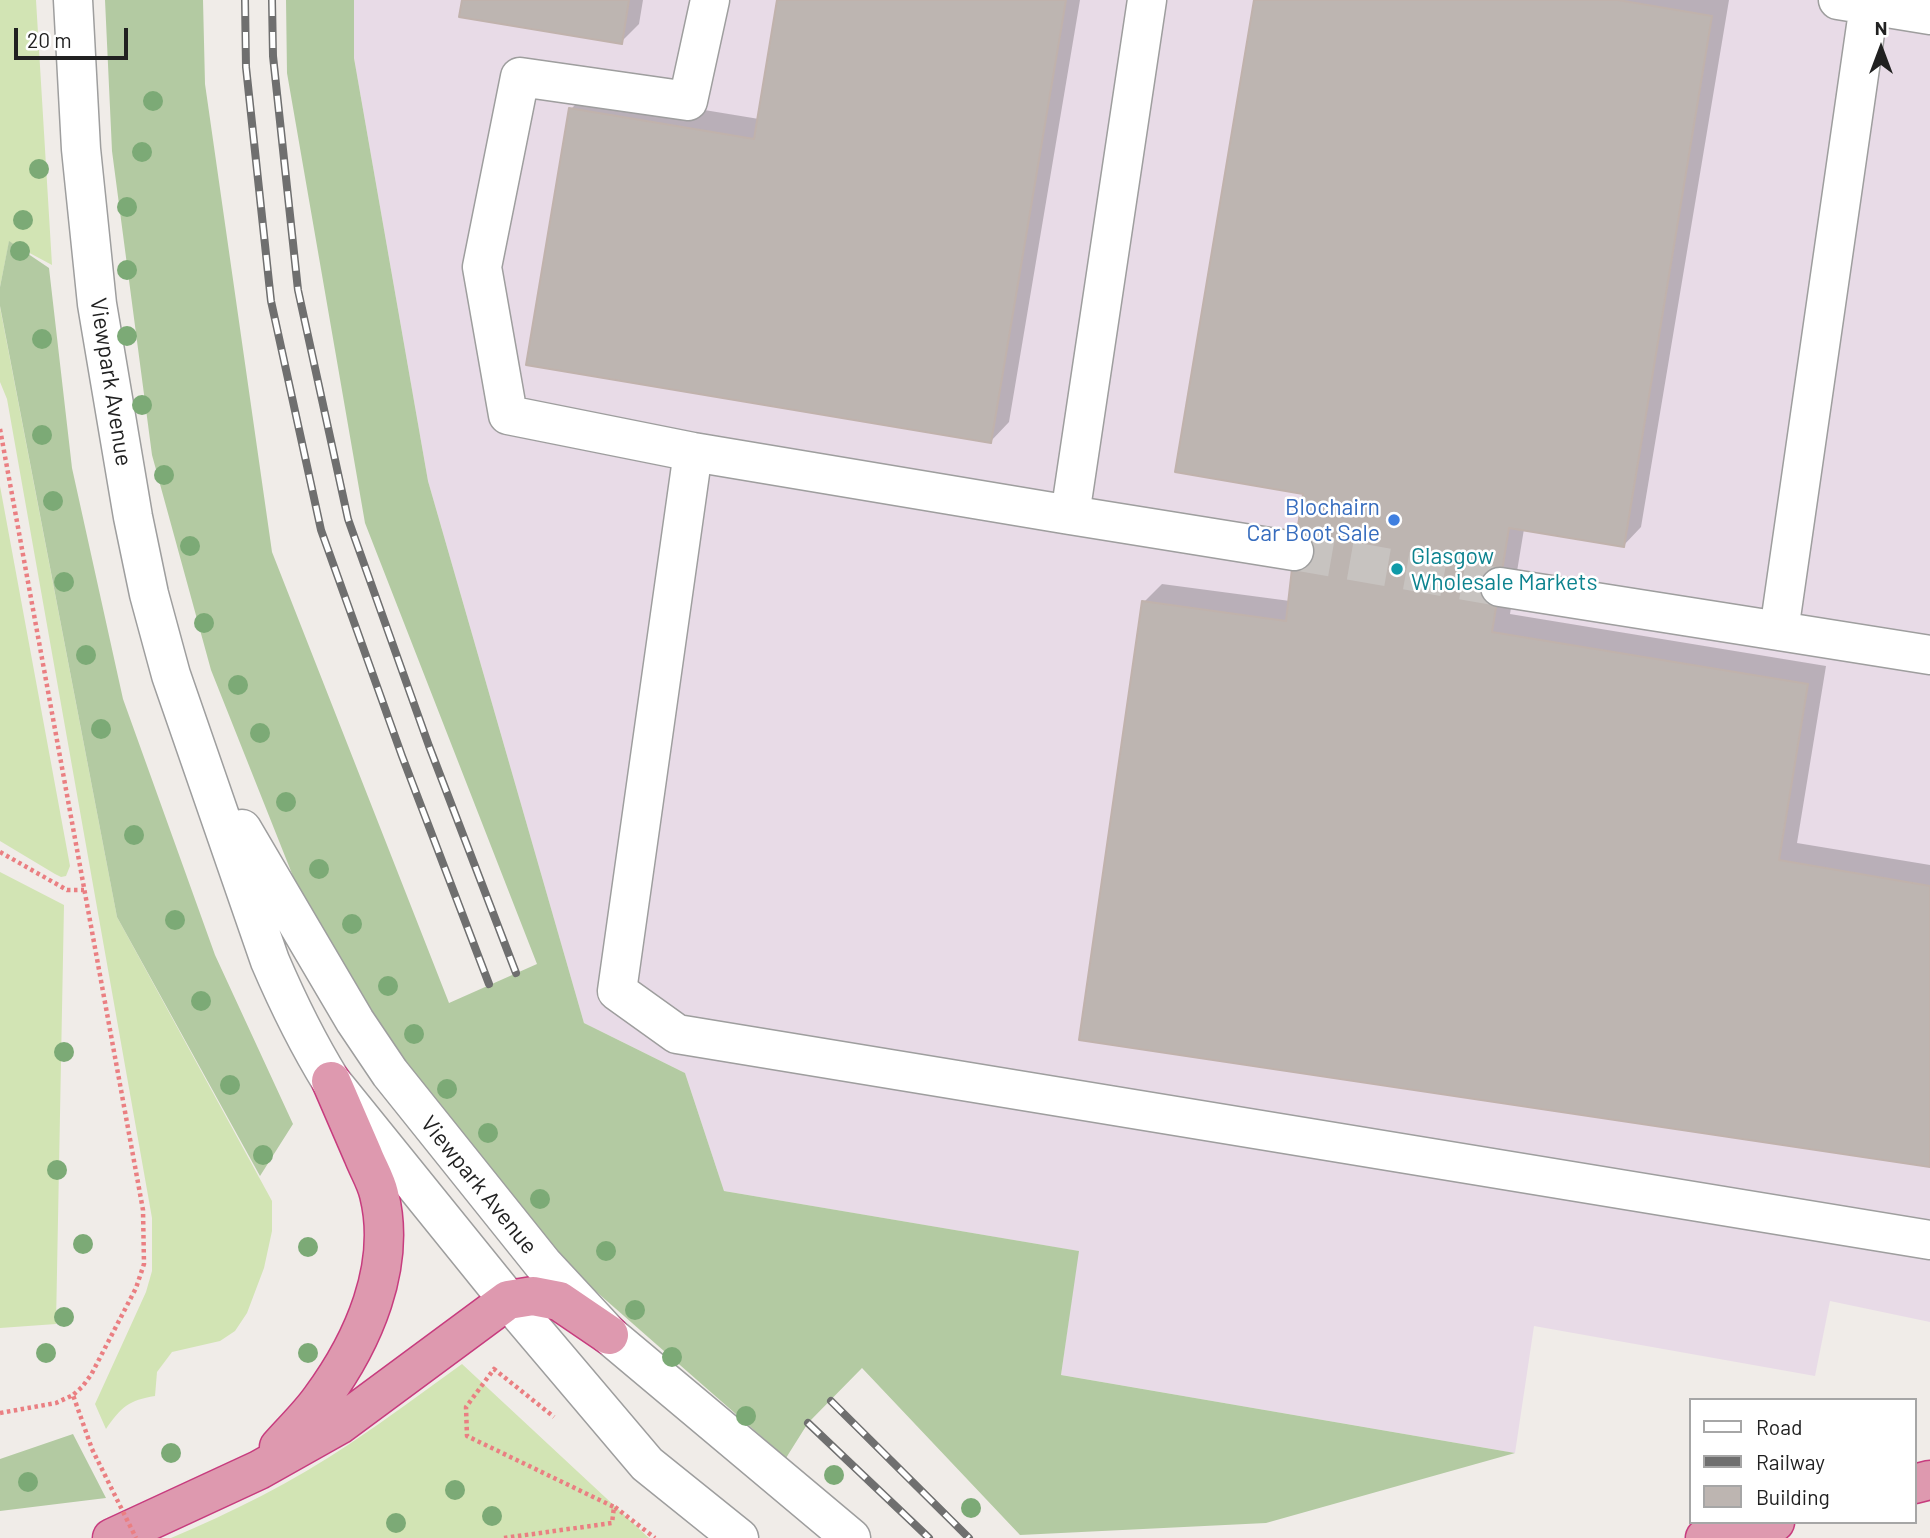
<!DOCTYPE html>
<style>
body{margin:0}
#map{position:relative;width:1930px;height:1538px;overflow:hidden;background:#f0ece8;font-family:Barlow,sans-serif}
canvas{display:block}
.legend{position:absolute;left:1689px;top:1398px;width:228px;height:126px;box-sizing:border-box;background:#fff;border:2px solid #a6a6a6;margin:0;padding:9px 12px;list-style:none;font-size:21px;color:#212121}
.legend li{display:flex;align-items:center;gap:14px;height:35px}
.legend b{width:35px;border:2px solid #a6a6a6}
.north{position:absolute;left:1846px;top:14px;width:70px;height:70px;-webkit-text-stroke:5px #fff;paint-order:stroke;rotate:0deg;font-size:19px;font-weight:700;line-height:28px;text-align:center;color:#212121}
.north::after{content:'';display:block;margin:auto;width:24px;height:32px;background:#212121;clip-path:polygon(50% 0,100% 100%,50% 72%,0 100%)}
.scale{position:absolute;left:14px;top:28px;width:114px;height:32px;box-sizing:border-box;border:4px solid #212121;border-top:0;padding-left:9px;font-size:21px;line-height:24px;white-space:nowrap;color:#212121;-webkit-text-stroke:5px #fff;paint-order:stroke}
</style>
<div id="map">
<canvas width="1930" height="1538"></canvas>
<ul class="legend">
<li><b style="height:9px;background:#fff"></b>Road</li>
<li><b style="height:9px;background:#6f6f6f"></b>Railway</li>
<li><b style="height:19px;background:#bdb5b1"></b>Building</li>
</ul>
<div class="north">N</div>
<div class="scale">20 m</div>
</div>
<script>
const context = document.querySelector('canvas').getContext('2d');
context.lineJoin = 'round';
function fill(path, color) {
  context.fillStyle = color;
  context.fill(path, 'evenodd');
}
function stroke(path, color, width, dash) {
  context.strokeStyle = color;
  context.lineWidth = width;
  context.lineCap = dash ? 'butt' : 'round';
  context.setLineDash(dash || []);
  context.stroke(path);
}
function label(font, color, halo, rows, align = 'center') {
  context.font = font + ' Barlow,sans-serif';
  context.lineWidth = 5;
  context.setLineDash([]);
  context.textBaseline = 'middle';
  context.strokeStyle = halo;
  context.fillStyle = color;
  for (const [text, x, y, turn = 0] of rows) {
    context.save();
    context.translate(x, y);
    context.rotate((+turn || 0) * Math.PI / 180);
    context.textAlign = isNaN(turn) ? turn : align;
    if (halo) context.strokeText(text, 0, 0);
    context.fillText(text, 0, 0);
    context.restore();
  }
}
fill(new Path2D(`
 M354 0H1930V1322L1830 1301 1815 1376 1534 1326 1515 1453 1061 1375 1078 1251 724 1191 685 1073 584 1023 428 481 354 58Z`), '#e8dbe7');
fill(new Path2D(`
 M0 0H36L52 265 9 242 0 287Z
 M0 307 117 917 272 1201V1231L264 1268 247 1313 235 1331 220 1341 172 1352 157 1372 155 1396C129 1400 121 1407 106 1429L95 1404 146 1292 152 1271V1218L7 399 0 382Z
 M0 486 70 866 66 876 61 877 55 874 0 841Z
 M0 872 64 905 56 1324 0 1328Z
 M462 1364 649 1538H171C231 1513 294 1481 348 1445 387 1419 424 1391 462 1364Z`), '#d2e4b4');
fill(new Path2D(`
 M105 0H203L205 84 272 552 449 1003 537 964 365 523 287 73 286 0H354V58L428 481 584 1023 685 1073 724 1191 1079 1251 1061 1375 1515 1453 1266 1523 1020 1535 862 1368 808 1423 786 1458 567 1266 441 1121 308 914 211 670 152 455 112 151Z
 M9 241 49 268 72 468 123 699 215 955 293 1124 260 1176 117 917 0 306V287Z
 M73 1434 106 1498 0 1511V1459Z`), '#b3caa2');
fill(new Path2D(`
 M463 0H643L639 24 621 42Z
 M779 0H1080L1009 422 991 441 571 109 589 91 759 119Z
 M1256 0H1729L1641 527 1623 546 1524 529 1510 614 1826 666 1797 843 1930 865V1166L1144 602 1162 584 1290 601 1305 492Z`), '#0003');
const building = new Path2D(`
 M462 0H629L622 44 459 17Z
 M777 0H1066L991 443 526 365 569 108 754 139Z
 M1254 0H1618L1712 16 1624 547 1509 528 1492 632 1808 684 1779 860 1930 886V1167L1079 1040 1142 601 1286 621 1294 551 1303 494 1175 472Z`);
fill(building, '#bdb5b1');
stroke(building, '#c0b2ac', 2);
stroke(new Path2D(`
 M1294 551 1500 587`), '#c7c3c0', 38, [38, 19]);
const minor = new Path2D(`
 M73 0 81 149 97 304 133 517 149 594 171 675 270 961C288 1003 307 1042 331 1081L508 1300 647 1464 739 1538
 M710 0 688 101 520 77 482 267 508 415 693 452 1070 515 1147 0
 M1838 0 1930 15
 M693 452 617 991 677 1034 1930 1240
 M1070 515 1294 551
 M1500 587 1779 631 1869 5
 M1779 631 1930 655
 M242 829 355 1021 390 1073 543 1264 609 1335 851 1538`);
const highway = new Path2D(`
 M279 1447C293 1431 309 1416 321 1399 363 1342 397 1266 379 1194 376 1181 368 1168 363 1155 352 1130 342 1106 331 1081
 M1914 1484 1930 1480
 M112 1538 259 1470 339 1425 508 1300 533 1296 559 1301 609 1335
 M1705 1538 1775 1522`);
stroke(minor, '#9e9e9e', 41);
stroke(highway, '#c73c7e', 41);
stroke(new Path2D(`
 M0 429 143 1210 144 1264 136 1288 91 1375 82 1387 73 1395
 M0 852 60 886 67 890H84
 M0 1413 56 1403 73 1395 92 1449
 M615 1507 655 1538
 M504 1538 612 1523 614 1507 467 1436 466 1407 494 1369 554 1417`), '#ea7f82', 4.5, [3.5, 3.5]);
stroke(minor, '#fff', 38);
stroke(highway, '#de99af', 38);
const rail = new Path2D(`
 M245 0 246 67 271 301 321 530 402 756 489 984
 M272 0 273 56 298 290 348 519 429 746 516 973
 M831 1401 969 1538
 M808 1423 929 1538`);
stroke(rail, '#6f6f6f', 8);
stroke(rail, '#fff', 5, [16]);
stroke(new Path2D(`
 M92 1449 136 1538`), '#ea7f82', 4.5, [3.5, 3.5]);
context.fillStyle = '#7caa76';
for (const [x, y] of [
 [153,101],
 [142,152],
 [39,169],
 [127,207],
 [23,220],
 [20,251],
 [127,270],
 [127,336],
 [42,339],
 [142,405],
 [42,435],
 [164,475],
 [53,501],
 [190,546],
 [64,582],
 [204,623],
 [86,655],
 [238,685],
 [101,729],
 [260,733],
 [286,802],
 [134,835],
 [319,869],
 [175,920],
 [352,924],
 [388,986],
 [201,1001],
 [414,1034],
 [64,1052],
 [230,1085],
 [447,1089],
 [488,1133],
 [263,1155],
 [57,1170],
 [540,1199],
 [83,1244],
 [308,1247],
 [606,1251],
 [635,1310],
 [64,1317],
 [46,1353],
 [308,1353],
 [672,1357],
 [746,1416],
 [171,1453],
 [834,1475],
 [28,1482],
 [455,1490],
 [971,1508],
 [492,1516],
 [396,1523]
]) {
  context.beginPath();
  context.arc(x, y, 10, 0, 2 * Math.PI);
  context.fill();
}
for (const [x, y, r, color] of [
 [1394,520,7,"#3f7fe0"],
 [1397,569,7,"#0f9aa8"]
]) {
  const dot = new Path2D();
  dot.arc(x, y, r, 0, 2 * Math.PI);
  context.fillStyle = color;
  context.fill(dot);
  stroke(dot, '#fff', 2.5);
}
label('23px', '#212121', '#fff', [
 ["Viewpark Avenue",111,382,81],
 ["Viewpark Avenue",479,1185,51]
]);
label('23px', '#366cbe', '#fff', [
 ["Blochairn",1380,507],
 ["Car Boot Sale",1380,533]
], 'right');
label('23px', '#0d838f', '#fff', [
 ["Glasgow",1411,556],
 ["Wholesale Markets",1411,582]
], 'left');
</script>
